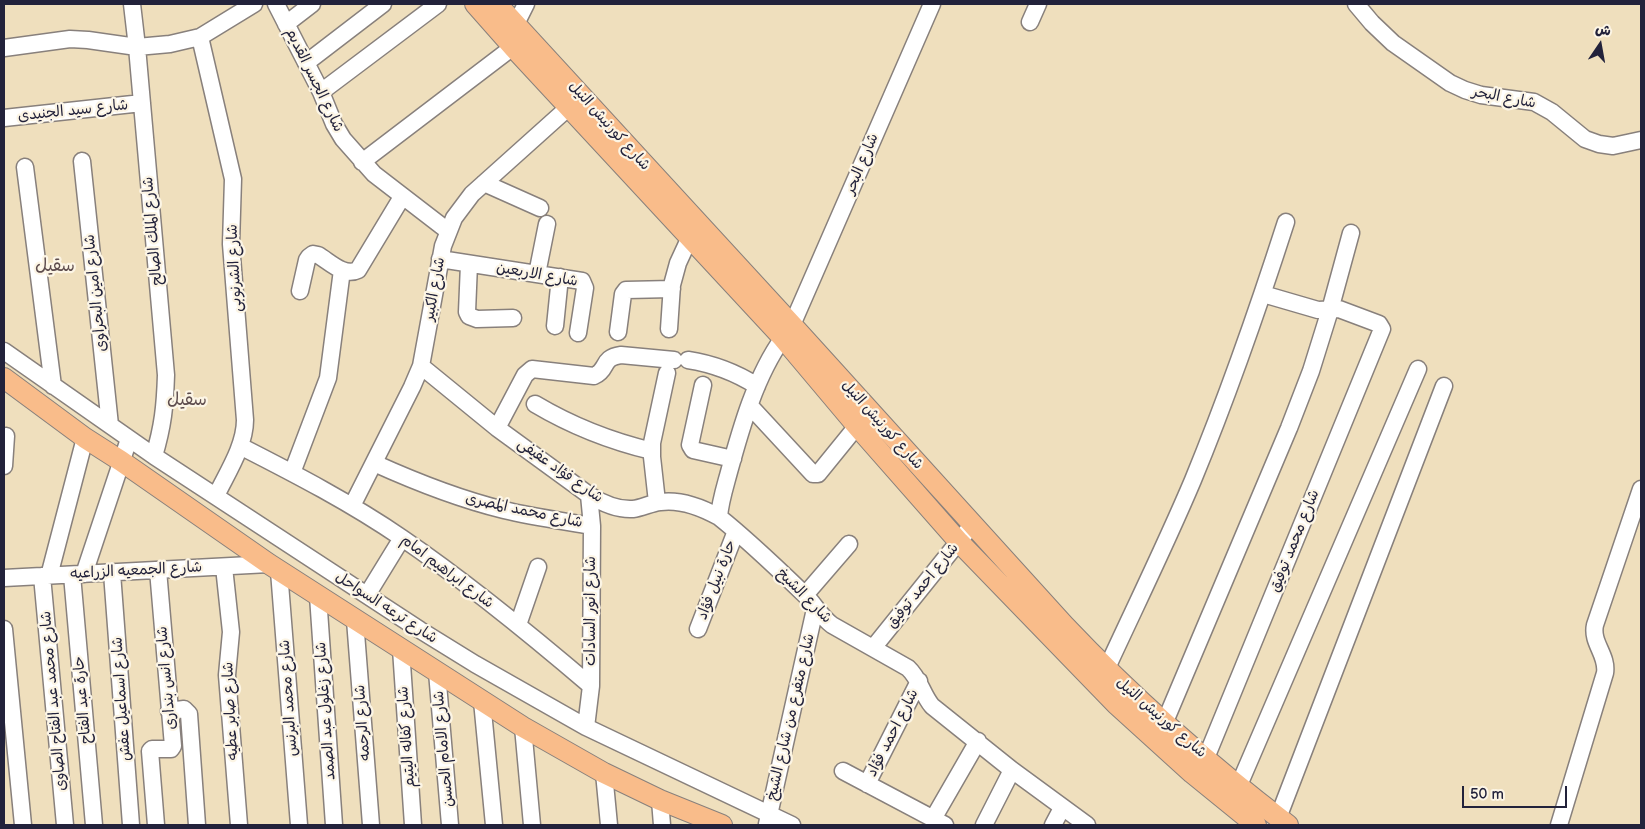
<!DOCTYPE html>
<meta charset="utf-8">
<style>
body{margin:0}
#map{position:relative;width:1645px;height:829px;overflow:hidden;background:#efdfbd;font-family:"Balsamiq Sans","Playpen Sans Arabic",sans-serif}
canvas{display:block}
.frame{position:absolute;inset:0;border:5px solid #22223b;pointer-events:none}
.north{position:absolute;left:1575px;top:20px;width:50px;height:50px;-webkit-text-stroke:4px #fcf5e5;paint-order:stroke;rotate:12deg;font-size:14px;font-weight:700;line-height:20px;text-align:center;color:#22223b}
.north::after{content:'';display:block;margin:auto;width:18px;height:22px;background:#22223b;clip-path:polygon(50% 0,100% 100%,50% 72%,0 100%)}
.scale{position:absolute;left:1462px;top:786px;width:105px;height:22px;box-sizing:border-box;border:2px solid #22223b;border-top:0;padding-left:6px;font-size:15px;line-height:18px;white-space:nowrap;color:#22223b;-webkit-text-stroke:4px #fcf5e5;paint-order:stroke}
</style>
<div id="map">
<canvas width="1645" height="829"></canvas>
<div class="frame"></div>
<div class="north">ش</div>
<div class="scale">50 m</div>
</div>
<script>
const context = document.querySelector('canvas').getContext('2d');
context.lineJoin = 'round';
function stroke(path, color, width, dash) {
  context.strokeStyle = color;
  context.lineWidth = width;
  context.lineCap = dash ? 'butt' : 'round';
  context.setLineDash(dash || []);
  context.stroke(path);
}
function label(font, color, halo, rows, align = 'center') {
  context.font = font + ' "Balsamiq Sans","Playpen Sans Arabic",sans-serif';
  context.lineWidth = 4.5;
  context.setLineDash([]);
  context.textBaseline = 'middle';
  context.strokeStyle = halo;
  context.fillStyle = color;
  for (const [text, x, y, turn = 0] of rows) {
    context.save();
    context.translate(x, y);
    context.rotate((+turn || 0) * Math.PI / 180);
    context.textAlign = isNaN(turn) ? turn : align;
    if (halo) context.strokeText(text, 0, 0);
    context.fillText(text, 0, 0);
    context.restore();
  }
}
const minor = new Path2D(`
 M132 4 137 47 166 375C165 406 163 426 154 456
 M276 4 321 92 334 124 343 139 374 174 448 231
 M1356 4 1372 23 1393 43 1450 83 1465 90 1481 95 1534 102 1552 112 1585 139 1599 144 1613 146 1641 140
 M1030 22 1038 4
 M286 24 312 4
 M516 24 526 4
 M200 37 233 179 231 244 245 420C245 446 227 473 216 496
 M4 48 70 39 88 40 137 47 170 44 200 37 254 4
 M306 63 383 4
 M321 92 438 4
 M4 118 142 103
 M82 161 110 425
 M362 162 513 47
 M25 167 53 386
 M484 183 540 208
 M440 259 582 281 585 288 578 333
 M469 264 467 312 469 316 477 319 513 318
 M537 274 547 224
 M300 291 307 260 309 257 313 254 318 255C330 262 344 277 358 270L402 197
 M792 325 932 4
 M555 326 560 277
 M669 329 672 285 678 263 690 237
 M618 332 623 294 626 290 672 289
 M783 338C756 375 741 428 729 472 725 487 720 502 719 517 748 540 776 567 803 593 814 603 820 616 832 625L908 668C920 679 922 694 932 706L1012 770 1087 825
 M4 351 154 456 420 630 475 664 586 727 792 825
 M688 360C714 364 735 372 757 386
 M421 366 497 428 589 495C602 503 618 510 633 509 642 508 651 503 660 502 681 499 701 507 719 517
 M703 385 690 445 693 450 733 459
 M535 404C572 426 610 441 652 451
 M750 406 813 474H818L857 426
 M497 428 525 375 532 369 594 376C609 370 600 358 621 355L674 360
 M240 446C295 474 351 503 402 538 468 583 530 634 591 686
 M374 463C416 482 459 499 504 510 533 517 563 521 592 526
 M4 466 6 436
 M292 473 328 378 342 270
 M657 502 652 457V443L667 373
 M352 506 412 387 421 366 443 246 454 218 472 194 569 107
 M224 567 231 632 227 675 239 825
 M279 571 299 825
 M112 573 131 825
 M84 574 129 439
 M72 575 94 825
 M42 576 65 825
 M49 576 85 438
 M4 578 269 564
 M367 595 402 538
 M805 595 849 544
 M318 596 334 825
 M355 620 371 825
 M518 625 538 567
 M4 629 23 825
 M698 629 736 531
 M873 648 972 525
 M401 649 413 825
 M1106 670C1135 607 1166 544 1193 480 1228 395 1258 309 1286 222
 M437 672 450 825
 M482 701 494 825
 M169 711 184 709 189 714 197 825
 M1164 724 1289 428 1311 371 1330 310 1351 233
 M523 727 532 825
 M586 727 591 686 592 526 589 495
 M1206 758 1382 329 1379 324 1339 309 1318 310 1263 294
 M843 771 945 825
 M604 773 609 825
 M867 784 919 681
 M1239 785 1418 369
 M660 800 662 825
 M1278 818 1444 386
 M933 819 978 741
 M767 824 815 609
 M156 825 150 751 152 749H171L173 746 158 570
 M984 825 1012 770
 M1053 825 1062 808
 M1559 825 1605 673C1608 655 1591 643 1595 625L1641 489`);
const major = new Path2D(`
 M475 4 513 47 783 338 857 426 959 542 1116 704 1192 773 1256 825
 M497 4 792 325 1064 625C1133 698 1208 764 1288 825
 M4 378 85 438 121 461 269 564 523 727 604 773 660 800 722 825`);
stroke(minor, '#88807c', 19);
stroke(major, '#88807c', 22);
stroke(minor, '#fff', 16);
stroke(major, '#f9bc8a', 20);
label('15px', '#22223b', '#fcf5e5', [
 ["شارع الجسر القديم",314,80,64],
 ["شارع البحر",1504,98,11],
 ["شارع سيد الجنيدى",73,111,-6],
 ["شارع كورنيش النيل",609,126,48],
 ["شارع البحر",862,164,-67],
 ["شارع الملك الصالح",153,231,-95],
 ["شارع الشرنوبى",235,268,-93],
 ["شارع الاربعين",537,275,10],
 ["شارع الكبير",435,289,-80],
 ["شارع امين البحراوى",96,293,-96],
 ["شارع كورنيش النيل",882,425,48],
 ["شارع فؤاد عفيفى",560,471,35],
 ["شارع محمد المصرى",524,511,12],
 ["شارع محمد توفيق",1295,541,-68],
 ["شارع الجمعيه الزراعيه",136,571,-3],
 ["شارع ابراهيم امام",447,572,37],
 ["حارة نبيل فؤاد",717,580,-69],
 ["شارع احمد توفيق",923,586,-51],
 ["شارع الشيخ",804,596,45],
 ["شارع ترعه السواحل",386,608,33],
 ["شارع انور السادات",591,611,-90],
 ["شارع انس بندارى",167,678,-95],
 ["شارع محمد البرنس",289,698,-94],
 ["شارع اسماعيل عفش",122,699,-94],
 ["حارة عبد الفتاح",83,700,-95],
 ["شارع محمد عبد الفتاح الصاوى",54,701,-95],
 ["شارع صابر عطيه",231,711,-93],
 ["شارع زغلول عبد الصمد",326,711,-94],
 ["شارع متفرع من شارع الشيخ",791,717,-77],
 ["شارع كورنيش النيل",1161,718,41],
 ["شارع الرحمه",363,723,-94],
 ["شارع احمد فؤاد",893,733,-63],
 ["شارع كفاله اليتيم",407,737,-94],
 ["شارع الامام الحسن",444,749,-95]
]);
label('18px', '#5e4d4e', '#fcf5e5', [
 ["سقيل",55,266],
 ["سقيل",187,400]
]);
</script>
